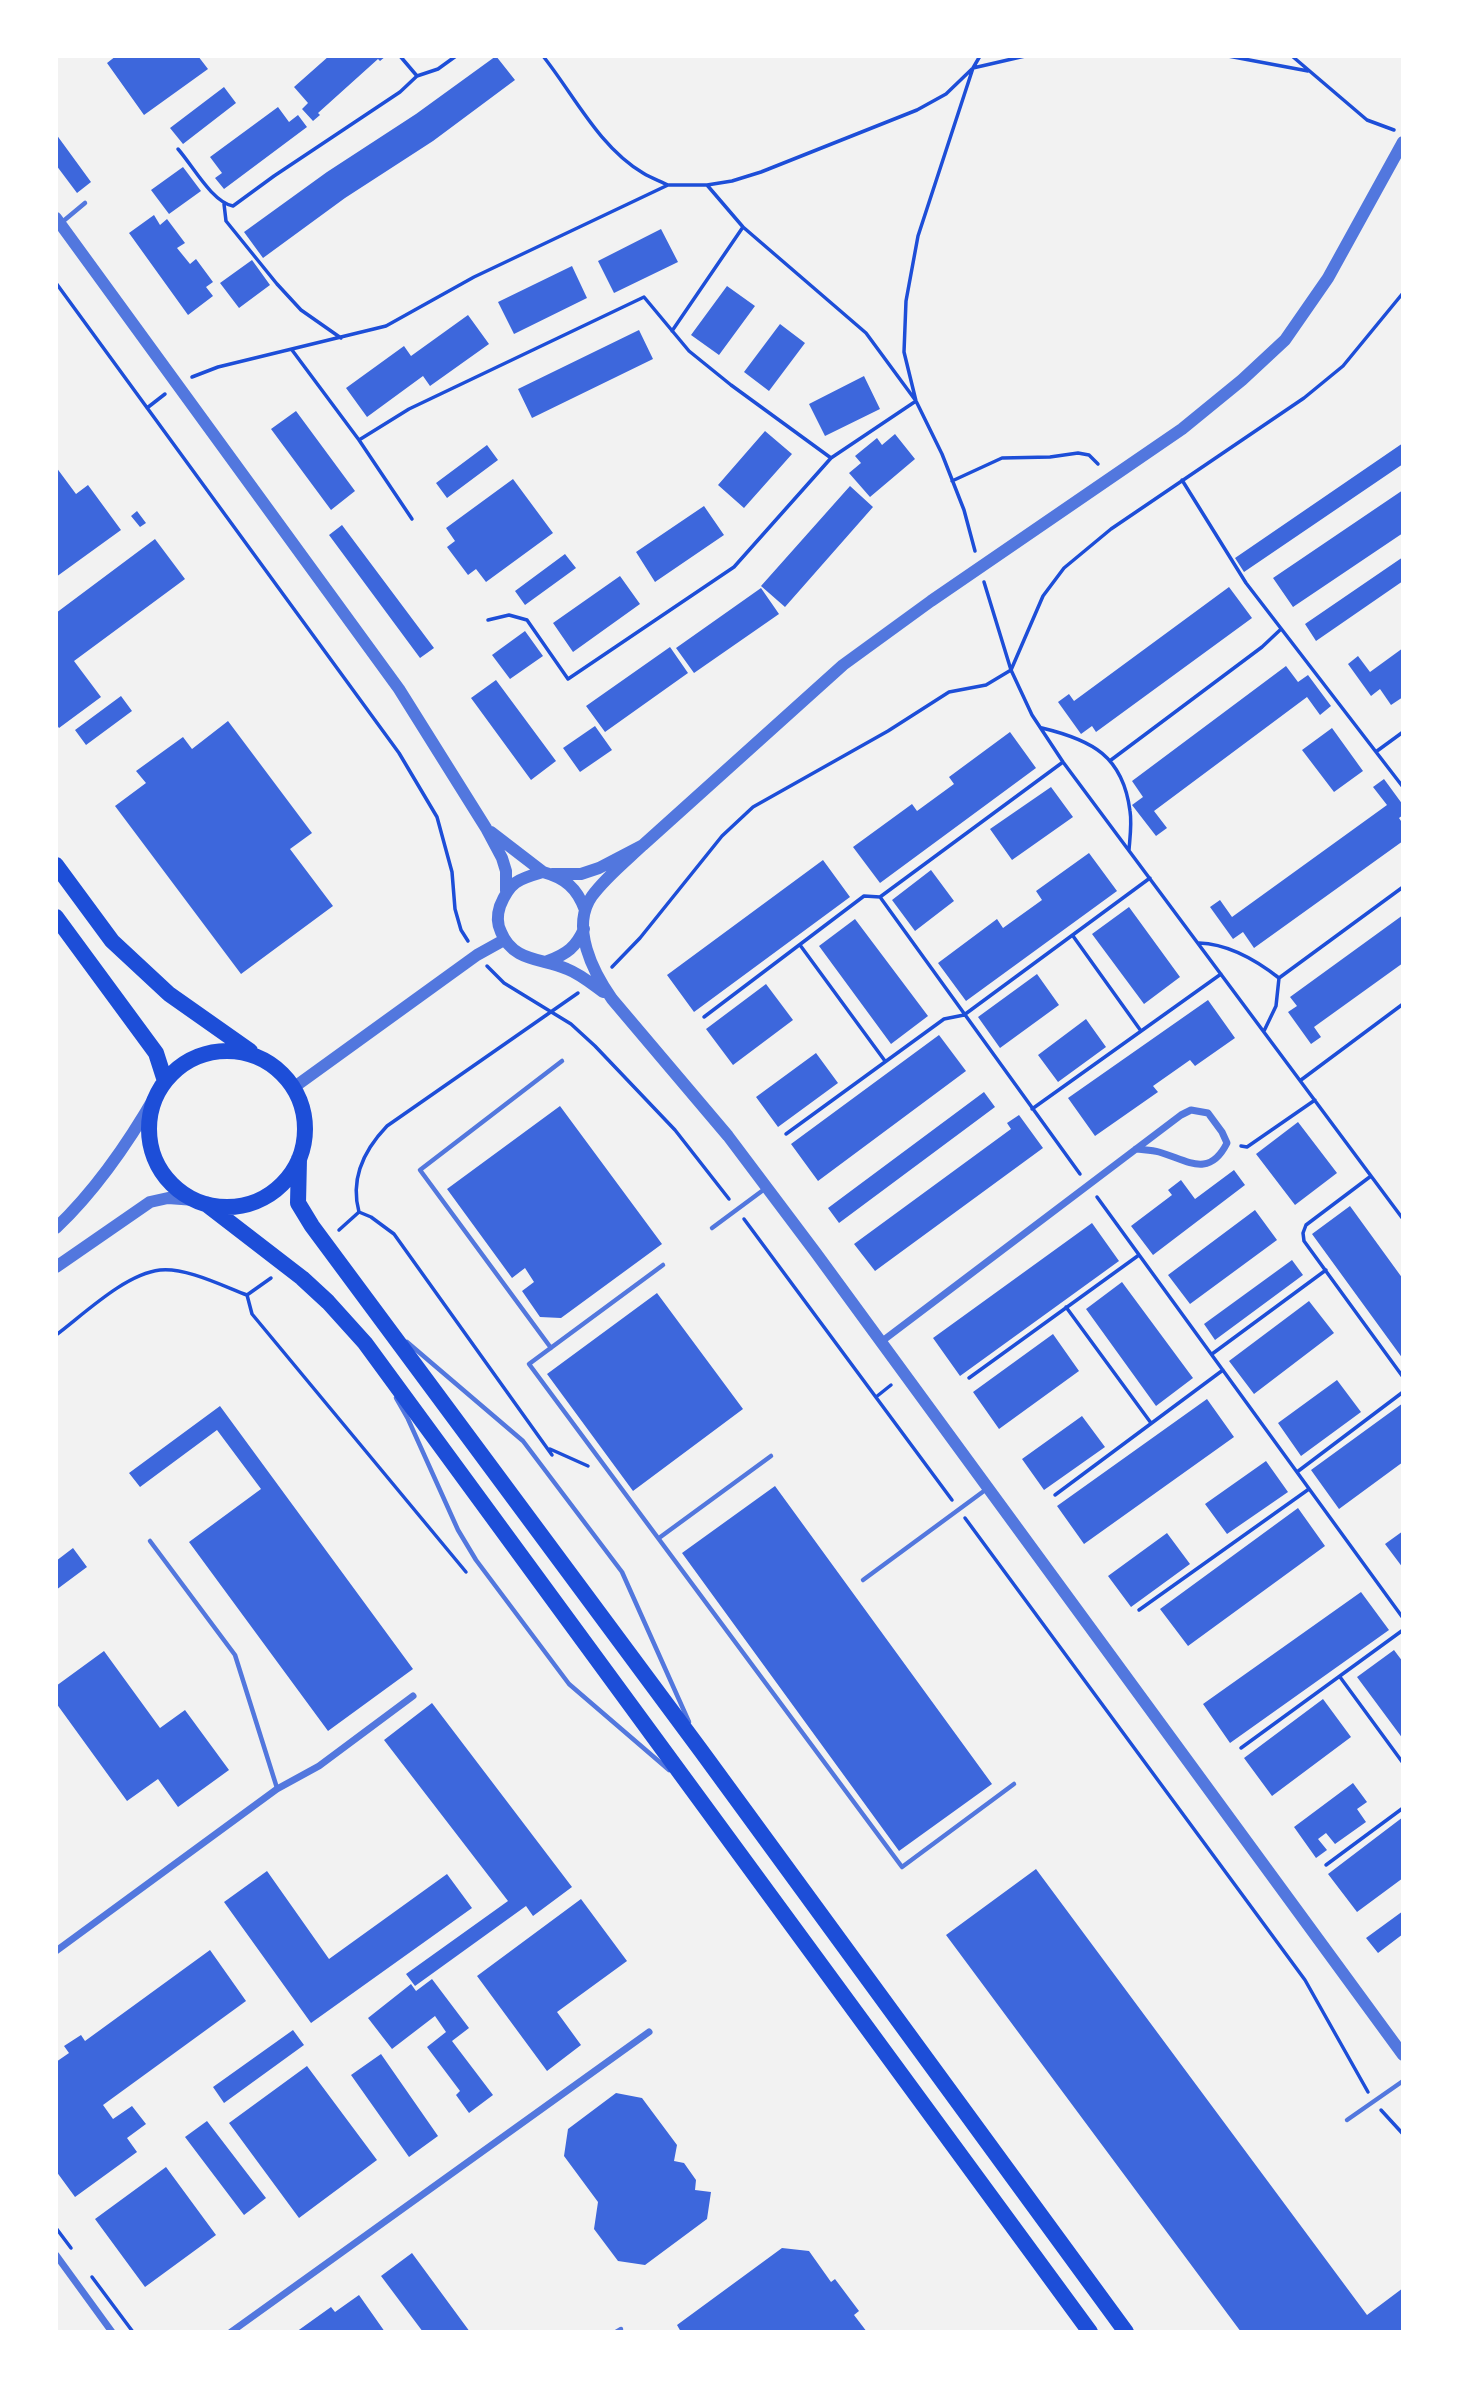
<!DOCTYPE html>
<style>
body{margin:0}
#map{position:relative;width:1459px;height:2388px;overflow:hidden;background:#f2f2f2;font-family:"Roboto Condensed",sans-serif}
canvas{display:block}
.frame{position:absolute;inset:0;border:58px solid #fff;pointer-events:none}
</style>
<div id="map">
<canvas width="1459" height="2388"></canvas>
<div class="frame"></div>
</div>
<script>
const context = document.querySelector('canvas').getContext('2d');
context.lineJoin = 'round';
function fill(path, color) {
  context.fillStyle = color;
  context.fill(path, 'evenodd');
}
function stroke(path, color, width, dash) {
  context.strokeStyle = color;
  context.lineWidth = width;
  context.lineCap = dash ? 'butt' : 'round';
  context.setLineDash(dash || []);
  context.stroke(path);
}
fill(new Path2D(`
 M116 56H198L208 69 144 115 107 63Z
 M329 56H386L380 61 378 59 318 113 320 115 313 121 302 109 308 103 294 87Z
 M496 56 515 80 433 141 345 198 263 258 244 232 327 172 416 114Z
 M224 87 236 103 183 144 170 128Z
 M278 107 289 122 298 115 307 127 224 189 215 178 222 173 210 157Z
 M56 134 91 182 77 193 56 165Z
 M183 167 201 191 169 214 151 190Z
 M154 215 160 225 167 219 185 243 177 248 190 264 196 259 213 282 206 287 213 296 188 315 129 233Z
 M661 229 678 262 614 293 598 261Z
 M252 260 270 285 239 308 220 283Z
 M572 266 587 298 514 334 498 302Z
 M727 286 755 306 719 355 691 335Z
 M468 315 489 344 430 386 423 376 367 417 346 388 404 346 411 356Z
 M780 324 805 343 769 391 744 372Z
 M639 330 653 359 532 418 518 389Z
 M864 376 880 409 825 436 809 404Z
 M296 411 355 491 331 510 271 429Z
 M765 431 792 454 744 508 718 485Z
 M895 434 915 459 870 497 849 473 861 463 855 456 877 438 882 445Z
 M1403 443V464L1244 572 1235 558Z
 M487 445 498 460 447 498 436 483Z
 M56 467 76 494 88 485 121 530 56 577Z
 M513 479 553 533 486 582 476 569 468 575 447 547 455 541 446 528Z
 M850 486 873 507 785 607 761 586Z
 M1403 490V533L1293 607 1273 578Z
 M704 506 724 535 655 582 636 552Z
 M137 511 146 523 140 527 131 516Z
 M342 525 434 648 420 658 329 535Z
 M155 539 185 579 74 661 101 697 59 728 56 724V613Z
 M565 554 576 568 525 605 515 591Z
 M1403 557V581L1316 641 1305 624Z
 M620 576 640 604 573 652 553 623Z
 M1229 587 1252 618 1096 732 1092 726 1081 734 1058 702 1069 694 1074 701Z
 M761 588 779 614 694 673 676 648Z
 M525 631 543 656 510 679 492 655Z
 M670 647 688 673 605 732 586 706Z
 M1403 648V697L1391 705 1380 689 1371 696 1348 664 1358 656 1370 672Z
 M1286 666 1298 682 1308 675 1331 706 1320 715 1307 697 1154 811 1167 828 1156 836 1132 805 1143 797 1132 781Z
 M496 680 556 761 531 780 471 698Z
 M121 696 132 711 86 745 75 730Z
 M228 721 312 833 290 849 333 906 241 974 115 806 146 783 136 771 183 737 192 749Z
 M595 726 612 750 580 772 563 748Z
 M1332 728 1363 771 1334 792 1302 750Z
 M1010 732 1036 768 880 883 853 847 912 804 917 811 954 784 949 777Z
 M1384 779 1403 805V815L1399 818 1403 824V841L1254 948 1243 932 1233 939 1210 907 1220 900 1232 917 1387 805 1373 787Z
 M1051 787 1073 817 1012 860 990 829Z
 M1089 853 1117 891 966 1001 938 963 997 919 1003 928 1042 900 1036 891Z
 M823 860 850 897 694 1012 667 975Z
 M931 870 954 901 915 931 892 900Z
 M1129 907 1180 977 1144 1004 1092 934Z
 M1403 915V963L1314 1027 1321 1037 1311 1044 1288 1012 1297 1006 1290 997Z
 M855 919 928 1016 891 1044 819 946Z
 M1037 974 1059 1005 1000 1048 978 1017Z
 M766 984 793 1020 733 1065 706 1029Z
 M1208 1000 1235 1038 1195 1066 1190 1060 1153 1086 1158 1092 1095 1136 1068 1098Z
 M1086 1019 1106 1047 1058 1082 1038 1055Z
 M939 1035 966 1071 818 1181 791 1144Z
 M816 1053 838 1083 778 1127 756 1097Z
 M984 1092 995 1107 839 1223 828 1208Z
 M560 1106 662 1244 561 1318 540 1317 522 1291 534 1282 525 1268 512 1278 447 1189Z
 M1019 1115 1043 1148 875 1271 854 1244 1011 1129 1007 1123Z
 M1298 1122 1337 1173 1295 1205 1256 1154Z
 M1234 1170 1245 1185 1153 1255 1131 1226 1172 1195 1168 1190 1181 1180 1195 1199Z
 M1350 1206 1403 1279V1359L1312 1234Z
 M1255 1210 1277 1240 1190 1304 1168 1275Z
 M1092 1223 1119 1261 960 1376 933 1338Z
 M1292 1260 1303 1275 1215 1340 1204 1324Z
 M1122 1282 1193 1378 1156 1406 1086 1309Z
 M657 1293 743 1409 633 1491 547 1374Z
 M1309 1301 1334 1333 1254 1394 1229 1361Z
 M1053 1334 1079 1371 999 1429 973 1392Z
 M1337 1380 1361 1412 1301 1456 1278 1423Z
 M1207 1399 1234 1437 1084 1544 1057 1506Z
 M1403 1403V1462L1339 1509 1311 1470Z
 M220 1406 413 1669 328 1731 189 1542 261 1489 217 1430 140 1487 129 1473Z
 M1082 1416 1105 1447 1044 1490 1022 1459Z
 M1266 1461 1288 1492 1227 1534 1205 1504Z
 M775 1486 992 1784 899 1851 682 1553Z
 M1298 1508 1325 1546 1188 1646 1160 1609Z
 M1403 1531V1568L1385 1544Z
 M1167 1533 1190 1564 1131 1607 1108 1576Z
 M73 1548 87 1567 56 1590V1561Z
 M1361 1592 1389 1630 1230 1743 1203 1704Z
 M1394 1650 1403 1662V1739L1357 1677Z
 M104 1651 160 1728 185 1710 229 1770 178 1807 158 1779 127 1801 56 1703V1686Z
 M1323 1699 1351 1737 1272 1796 1244 1758Z
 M432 1703 572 1887 533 1916 526 1906 415 1986 406 1974 508 1901 384 1740Z
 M1353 1783 1367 1802 1357 1809 1366 1822 1335 1844 1326 1833 1318 1839 1327 1850 1316 1858 1294 1827Z
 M1403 1817V1878L1357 1912 1328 1874Z
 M1036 1869 1367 2315 1403 2288V2332H1241L946 1935Z
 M267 1871 329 1959 447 1874 472 1908 311 2023 224 1902Z
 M581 1899 627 1961 557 2012 581 2045 547 2071 477 1976Z
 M1403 1911V1934L1378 1953 1366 1938Z
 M210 1950 246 2001 103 2105 113 2119 132 2106 146 2124 127 2138 137 2152 75 2197 56 2171V2062L69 2053 64 2046 81 2035 85 2041Z
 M432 1979 469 2028 452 2041 493 2095 469 2113 456 2095 460 2091 427 2047 446 2032 435 2016 392 2049 368 2018 411 1984 416 1991Z
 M293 2030 304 2045 224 2103 213 2087Z
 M381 2054 438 2136 409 2157 351 2075Z
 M307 2066 377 2160 299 2218 229 2123Z
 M616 2093 642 2098 677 2145 674 2161 684 2163 696 2180 695 2190 711 2192 707 2219 645 2265 618 2261 594 2229 598 2202 564 2156 568 2129Z
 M207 2121 266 2198 244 2215 185 2137Z
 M166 2167 216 2235 145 2287 95 2219Z
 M782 2248 809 2251 831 2282 835 2279 859 2311 854 2315 867 2332H681L677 2325Z
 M412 2253 470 2332H423L381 2276Z
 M359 2295 385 2332H296L331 2307 335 2312Z`), '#3d67dc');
stroke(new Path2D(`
 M400 56 417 76 438 69 456 56
 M543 56C574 95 599 147 643 173 651 178 660 181 668 185
 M1228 56 1308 71
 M1292 56 1367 120 1394 130
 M178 149C193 166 212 202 233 206L274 176 400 92 417 76
 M224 204 226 221 277 284 301 310 341 338
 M56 283 399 753 437 817 452 872 455 909 461 930 468 941
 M672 331 743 227
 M292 350 359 440 409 409 644 297 689 351 731 385 831 458 916 401 866 333 743 227 707 185
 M192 377 218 367 386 326 474 277 668 185H707L732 181 761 172 917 110 946 94 973 68 980 56
 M147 408 165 394
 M359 440 412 519
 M1182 480 1246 583 1403 787
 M952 481 1002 458 1050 457 1078 453 1089 455 1098 464
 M975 551 964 510 942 454 916 401 904 352 906 301 918 236 973 68 1025 56
 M984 582 1011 670 1032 715 1063 762 1403 1219
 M488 620 509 615 527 620 568 679 734 567 831 458
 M1042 728C1092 740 1123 756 1130 811 1132 823 1130 837 1129 850
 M1377 751 1403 732
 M1111 760 1262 647 1280 630
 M1063 762 880 897 1080 1174
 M1073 936 1141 1031
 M1199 943C1229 944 1256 960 1279 978
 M800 945 885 1061
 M487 966 504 983 571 1024 595 1046 675 1130 729 1199
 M612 967 640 938 722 836 753 807 888 731 949 692 986 685 1011 670 1043 596 1064 568 1111 529 1304 398 1343 366 1403 293
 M704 1017 864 896 880 897
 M1264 1031 1276 1006 1279 978 1403 887
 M1301 1080 1403 1004
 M1032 1109 1221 974
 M786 1134 944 1019 964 1015 1150 878
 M1241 1146 1247 1147 1315 1100
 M1371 1176 1306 1225 1303 1233 1304 1241 1403 1377
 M1097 1197 1403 1618
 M359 1212 371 1217 394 1234 552 1455
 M744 1219 952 1500
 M339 1230 359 1212C350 1179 364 1150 387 1126L578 993
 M247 1295 252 1314 466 1572
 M1066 1307 1151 1423
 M56 1335C84 1314 125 1274 160 1270 185 1267 223 1286 247 1295L271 1278
 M1212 1354 1326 1270
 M969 1378 1139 1255
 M876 1397 891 1385
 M550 1449 588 1466
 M1297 1472 1403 1392
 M1055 1495 1223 1370
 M965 1518 1305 1980 1368 2092
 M1139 1610 1309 1489
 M1340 1677 1403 1763
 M1241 1748 1403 1630
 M1326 1865 1403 1808
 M1381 2110 1403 2134
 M56 2228 71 2248
 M92 2277 133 2332`), '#1d4ed8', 3.5);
stroke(new Path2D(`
 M61 223 85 203
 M712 1228 766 1188
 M663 1265 529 1364 902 1867 1014 1784
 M407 1342 523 1441 622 1572 689 1722
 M551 1348 420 1170 562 1061
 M396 1398 408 1419 458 1530 476 1560 569 1684 669 1770
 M659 1538 771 1456
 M150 1541 235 1655 277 1788
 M863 1580 988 1488
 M1347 2120 1403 2081
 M616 2332 621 2329`), '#5277de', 4.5);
stroke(new Path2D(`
 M881 1342 1181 1115 1191 1110 1208 1113 1222 1132 1227 1143C1209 1179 1187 1160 1159 1152 1152 1150 1144 1150 1136 1149
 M56 1951 277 1789 319 1766 413 1696
 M56 2255 112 2332
 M231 2332 649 2032`), '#5277de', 7);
stroke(new Path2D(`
 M56 218 399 689 486 828 502 858 506 871V891
 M491 832 543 872
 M643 845C626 861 606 877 592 896 570 927 593 972 612 999L728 1136 816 1253 1403 2055
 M552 874H581L599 868 643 845 843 665 931 601 1182 429 1242 380 1285 340 1328 278 1403 142
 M585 910C577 888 565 878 543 872 519 879 510 881 500 906 497 915 497 924 501 932 513 962 542 958 567 969 580 974 592 984 603 992
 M548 961C567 954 576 947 584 929
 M293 1088 477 955 504 940
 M56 1228C97 1189 129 1142 157 1093
 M56 1267 150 1202 168 1198 195 1200`), '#5277de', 12);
stroke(new Path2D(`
 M56 865 112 941 169 994 250 1051
 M56 917 156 1053 165 1081
 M149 1129a78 78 0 1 1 156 0a78 78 0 1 1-156 0Z
 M299 1159 298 1203 312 1226 702 1752 1126 2332
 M206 1204 302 1278 328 1302 365 1343 1090 2332`), '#1d4ed8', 16);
</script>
